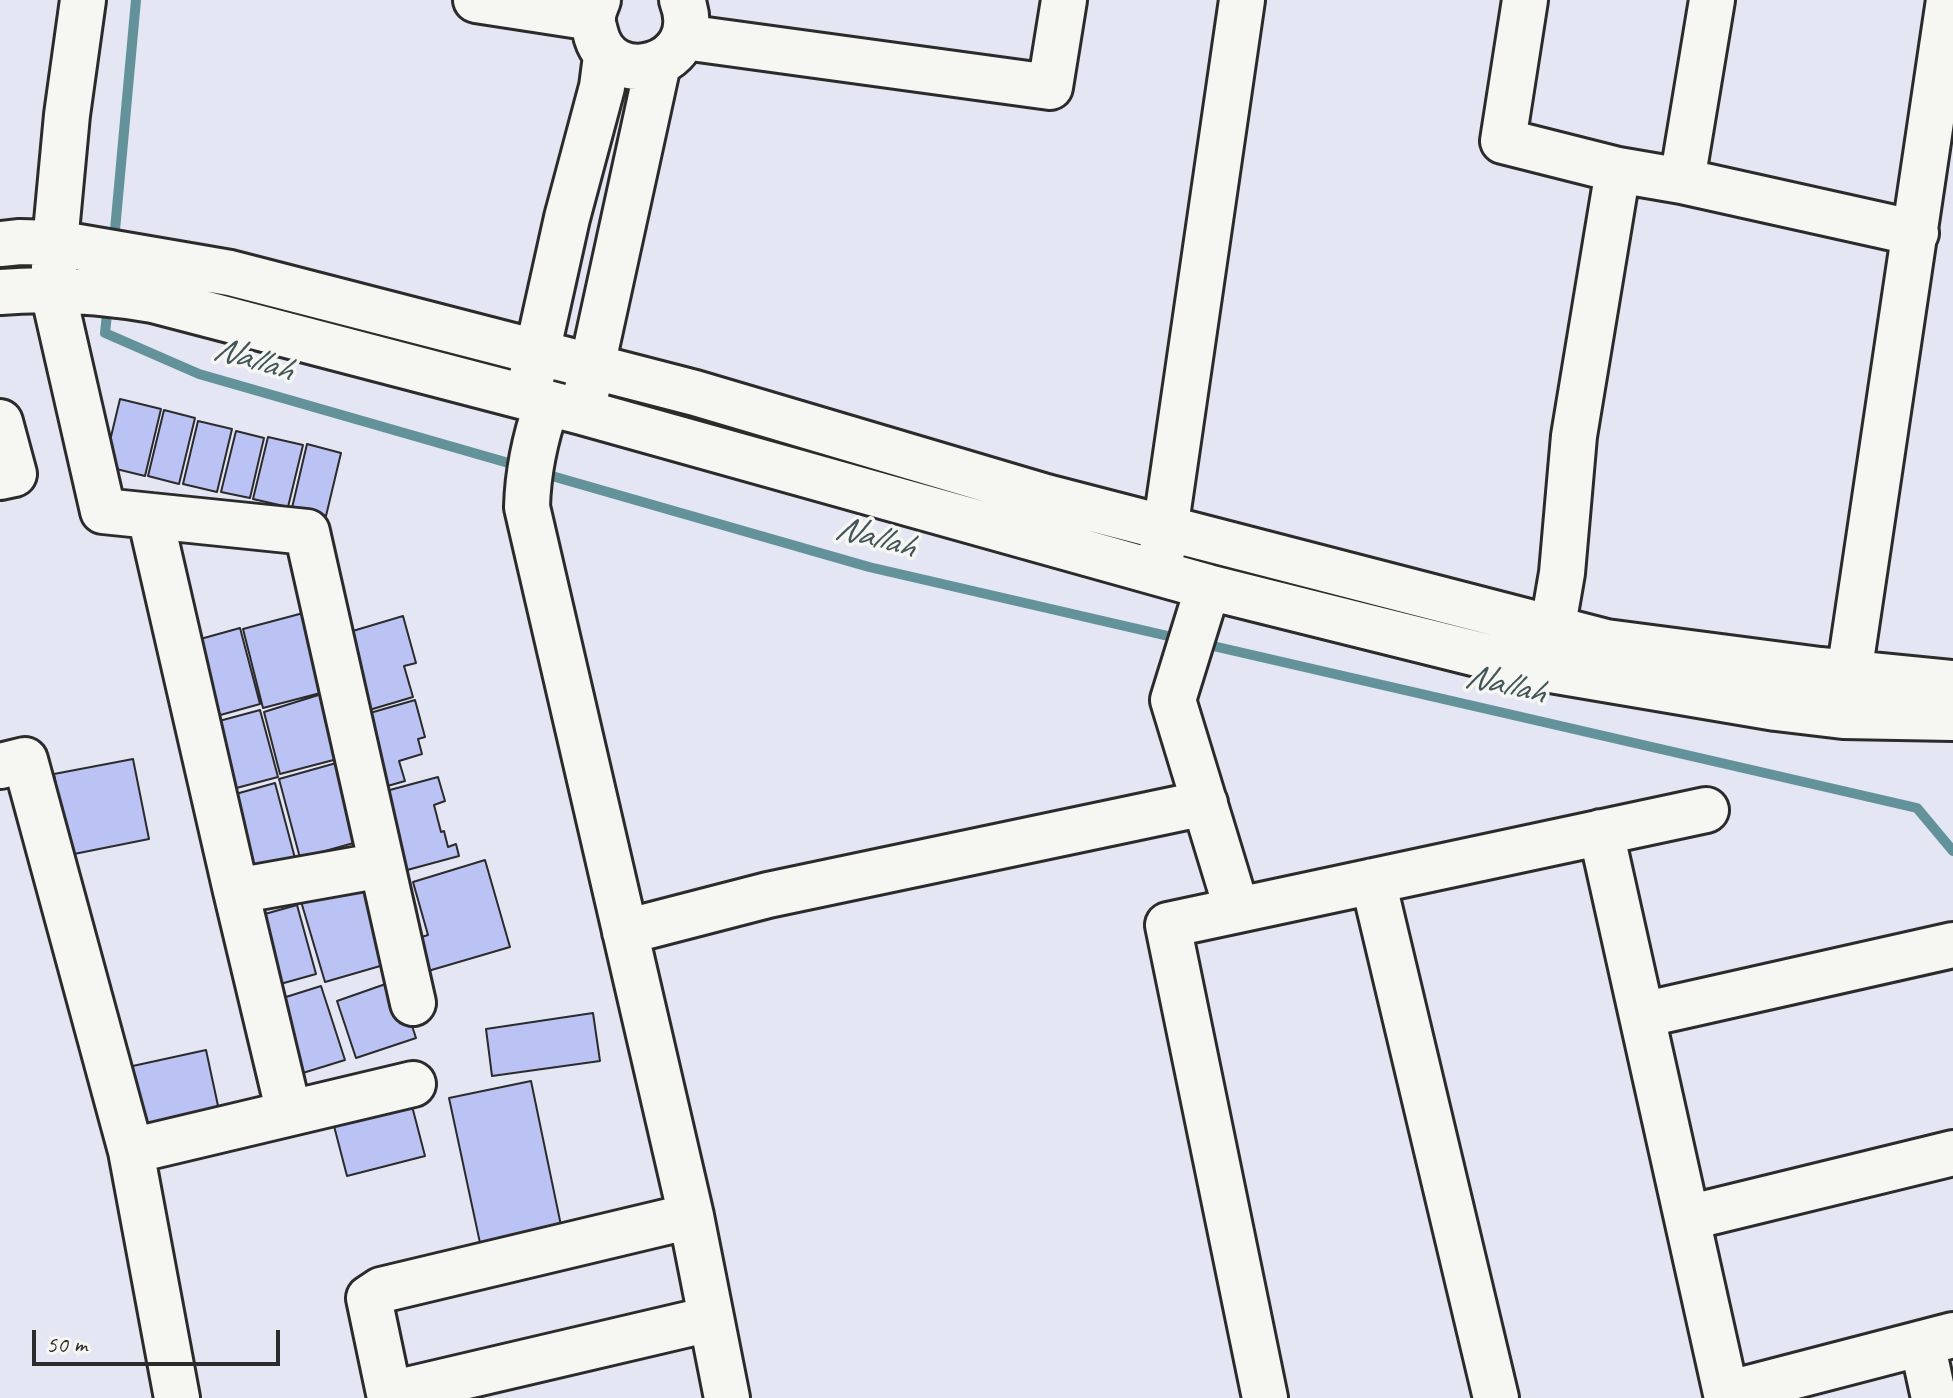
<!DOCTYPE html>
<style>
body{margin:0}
#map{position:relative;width:1953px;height:1398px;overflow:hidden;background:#e4e6f3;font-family:Caveat,sans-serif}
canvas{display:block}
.scale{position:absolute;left:32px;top:1330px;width:248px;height:36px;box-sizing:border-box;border:4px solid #2b2b2b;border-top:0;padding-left:10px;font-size:24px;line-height:28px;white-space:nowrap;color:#2b2b2b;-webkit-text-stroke:6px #f6f6f2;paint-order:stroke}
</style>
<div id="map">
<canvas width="1953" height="1398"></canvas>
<div class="scale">50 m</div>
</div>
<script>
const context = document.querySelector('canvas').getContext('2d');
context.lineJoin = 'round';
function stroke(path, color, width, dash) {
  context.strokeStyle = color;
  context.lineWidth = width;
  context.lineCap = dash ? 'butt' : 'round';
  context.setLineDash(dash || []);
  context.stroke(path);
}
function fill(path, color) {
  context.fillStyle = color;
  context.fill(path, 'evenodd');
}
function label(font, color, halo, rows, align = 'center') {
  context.font = font + ' Caveat,sans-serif';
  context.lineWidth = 7;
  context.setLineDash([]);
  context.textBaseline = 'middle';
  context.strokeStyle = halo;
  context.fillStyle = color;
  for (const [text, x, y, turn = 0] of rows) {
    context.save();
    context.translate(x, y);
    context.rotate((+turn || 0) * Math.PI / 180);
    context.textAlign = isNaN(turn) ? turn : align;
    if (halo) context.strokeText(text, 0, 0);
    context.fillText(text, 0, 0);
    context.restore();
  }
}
stroke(new Path2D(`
 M114 241 136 0
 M108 305 105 333 199 374 519 466
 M538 472 869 567 1181 639
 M1200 643 1917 808 1953 851`), '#63929b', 10);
const building = new Path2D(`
 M120 399 161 409 145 476 104 466Z
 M164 410 195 418 179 484 148 476Z
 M198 421 232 429 217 492 183 484Z
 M236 431 264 438 250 498 221 492Z
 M268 437 303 445 288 507 253 499Z
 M307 444 341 453 326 516 292 508Z
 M307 612 328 691 263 708 243 629Z
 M403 616 416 663 404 666 413 697 359 713 336 636Z
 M240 628 260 704 206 719 186 643Z
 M328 692 345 757 280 774 264 712Z
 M415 700 425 737 418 739 422 754 399 761 405 781 377 789 356 717Z
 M260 710 278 777 225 791 208 724Z
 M133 759 149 839 69 855 54 774Z
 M347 760 368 839 300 858 279 779Z
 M438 777 445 801 434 805 441 832 444 831 448 847 456 844 459 856 396 873 375 794Z
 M275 783 296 862 246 875 225 797Z
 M485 860 510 947 411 976 402 943 428 935 413 882Z
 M371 878 394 962 325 982 300 898Z
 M297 905 316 974 266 988 247 919Z
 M397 980 416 1038 356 1058 337 1001Z
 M321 986 345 1060 293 1076 270 1002Z
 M593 1013 600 1061 492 1076 486 1029Z
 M206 1050 220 1115 132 1134 119 1069Z
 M531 1081 564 1240 483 1257 449 1098Z
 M412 1106 425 1156 347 1176 334 1126Z`);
fill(building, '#bbc2f4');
stroke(building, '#2b2b2b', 2);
const minor = new Path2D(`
 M83 0 67 115 55 243 53 292 103 511 307 532 413 1003
 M476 0 593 18
 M598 0C596 5 593 13 593 18 592 22 594 27 595 31 608 94 708 67 682 0
 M1525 0 1503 141 1618 170
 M684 37 1050 87 1064 0
 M1682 181 1916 233
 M0 244 20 242 55 243 230 273 695 393 1046 497 1606 642 1820 670 1953 683
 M0 292C48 288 105 292 153 300L582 412 1208 587 1489 657 1545 669 1776 708 1843 716 1953 718
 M531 380 567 218 602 87 606 56
 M586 394 658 64
 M547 404C535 438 528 470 527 507L691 1216 727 1398
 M0 422 14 474 0 477
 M150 516 236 891 382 865
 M1161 558 1242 0
 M1208 587 1173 700 1237 910
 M1548 654 1562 573 1574 436 1618 170 1682 181 1712 0
 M1845 701 1949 0
 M0 766 25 760 131 1151 413 1084
 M1601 832 1727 1398
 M1373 881 1496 1398
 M236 891 289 1113
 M625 932 768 895 1205 803
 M1642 1015 1953 945
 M131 1151 177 1398
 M1687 1218 1953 1153
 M1922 1343 1934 1398
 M390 1394 710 1319
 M1726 1394 1953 1335
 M390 1398 369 1298 381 1290 691 1216
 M1265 1398 1168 925 1706 810`);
stroke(minor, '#2b2b2b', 50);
stroke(minor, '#f6f6f2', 44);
label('italic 36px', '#42565a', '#f6f6f2', [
 ["Nallah",253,360,17],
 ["Nallah",875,538,15],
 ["Nallah",1505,685,13]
]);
</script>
